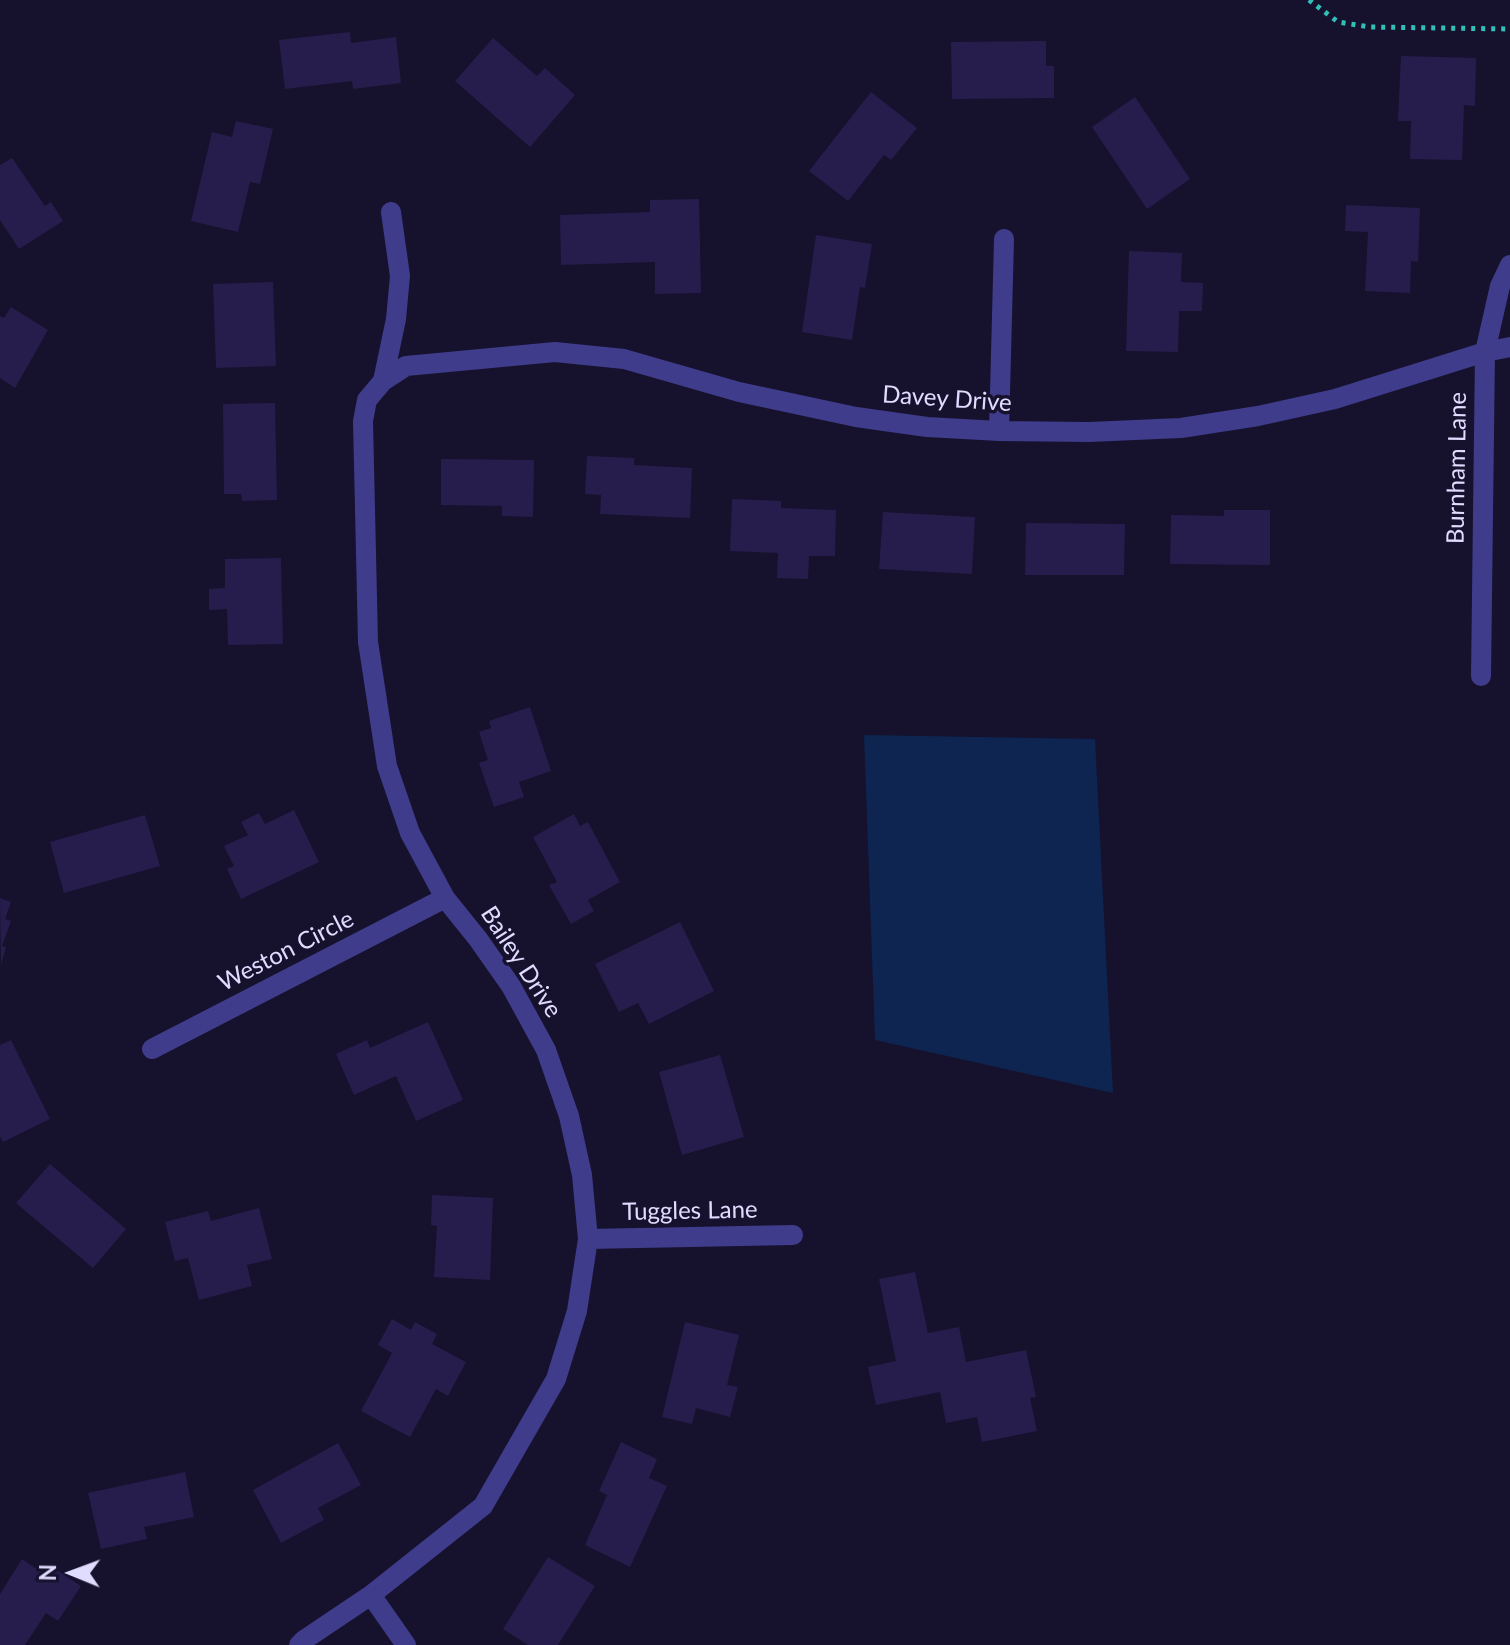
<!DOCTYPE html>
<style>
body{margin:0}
#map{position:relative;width:1510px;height:1645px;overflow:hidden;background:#16112c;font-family:Lato,sans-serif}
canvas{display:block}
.north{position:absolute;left:32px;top:1533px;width:80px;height:80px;-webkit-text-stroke:6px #16112c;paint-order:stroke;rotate:271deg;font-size:22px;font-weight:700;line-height:32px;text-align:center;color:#e0dcff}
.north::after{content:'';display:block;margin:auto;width:28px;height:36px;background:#e0dcff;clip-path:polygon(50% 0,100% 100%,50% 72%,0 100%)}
</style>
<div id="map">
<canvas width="1510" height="1645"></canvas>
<div class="north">N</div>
</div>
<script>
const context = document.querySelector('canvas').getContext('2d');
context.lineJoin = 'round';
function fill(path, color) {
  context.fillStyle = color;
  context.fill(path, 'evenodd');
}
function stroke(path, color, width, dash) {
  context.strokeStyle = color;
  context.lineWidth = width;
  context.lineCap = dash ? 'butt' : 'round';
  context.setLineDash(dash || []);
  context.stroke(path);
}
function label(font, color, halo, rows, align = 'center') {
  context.font = font + ' Lato,sans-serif';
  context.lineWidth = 7;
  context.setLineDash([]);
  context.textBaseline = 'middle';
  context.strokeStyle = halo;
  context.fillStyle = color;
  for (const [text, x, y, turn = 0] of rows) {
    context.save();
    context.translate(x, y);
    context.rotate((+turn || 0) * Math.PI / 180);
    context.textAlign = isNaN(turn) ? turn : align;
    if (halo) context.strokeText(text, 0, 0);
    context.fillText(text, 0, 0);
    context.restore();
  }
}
fill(new Path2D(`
 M864 735 1095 739 1113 1093 875 1040Z`), '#0d2550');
fill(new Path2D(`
 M350 32 351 43 396 37 401 83 353 89 352 81 285 89 279 40Z
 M493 38 537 76 545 68 575 95 530 147 455 81Z
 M1046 41V66H1054V98L952 99 951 42Z
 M1401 56 1476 58 1475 106 1464 105 1462 160 1410 159 1411 121H1398Z
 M871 92 917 128 891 160 884 155 848 201 809 171Z
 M1135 97 1190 179 1147 209 1092 127Z
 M236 121 273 129 260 184 250 182 238 232 191 221 212 132 232 137Z
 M12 158 45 206 51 202 63 221 19 249 0 220V165Z
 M699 199 701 293 655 294V262L561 265 560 215 650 212V200Z
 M1346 205 1420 208 1418 262 1411 261 1410 293 1365 291 1368 232 1345 231Z
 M816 235 872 244 865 288 860 287 852 340 802 332Z
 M1129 251 1182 253 1181 282 1203 283 1202 311H1179L1178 352 1126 351Z
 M273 282 276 366 216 368 213 284Z
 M11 307 48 330 15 388 0 378V316L4 318Z
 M275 403 277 500 242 501 241 494H224L223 404Z
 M587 456 634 458V465L692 468 690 518 600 514 601 495 585 494Z
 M441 459 534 460 533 517 502 516V506L441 505Z
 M732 499 781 501V508L836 510 835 556H809L808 579 777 578 778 553 730 551Z
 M1224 510H1270V565L1170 564 1171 515 1224 516Z
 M883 512 975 517 972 574 879 569Z
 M1026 523 1125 524 1124 575H1025Z
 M281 558 283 644 228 645 227 609 209 610V589L225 588V559Z
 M530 707 551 771 519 782 524 797 494 807 479 763 488 760 479 732 491 728 489 721Z
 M294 810 319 862 241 899 227 869 234 866 224 846 248 835 241 822 259 813 265 824Z
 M574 814 580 826 588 822 620 882 588 900 594 911 571 924 549 885 557 882 533 837Z
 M145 815 160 866 64 893 50 842Z
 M0 898 11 902 5 919 11 921 2 946 6 947 1 965Z
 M680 922 714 991 649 1024 638 1003 619 1012 595 964Z
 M428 1022 463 1100 416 1121 396 1076 354 1095 336 1054 367 1040 370 1048Z
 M11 1040 50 1119 3 1142 0 1136V1045Z
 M720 1055 744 1137 682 1155 659 1072Z
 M50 1164 126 1229 93 1268 16 1203Z
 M432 1195 493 1198 490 1280 434 1277 437 1226 431 1225Z
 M259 1208 272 1259 247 1265 252 1286 199 1300 188 1258 175 1261 165 1222 208 1211 211 1221Z
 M915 1272 928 1333 959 1327 966 1362 1026 1350 1036 1397 1030 1398 1037 1431 982 1442 977 1417 946 1423 940 1392 876 1405 868 1367 896 1361 879 1279Z
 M392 1319 411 1330 415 1322 437 1334 432 1344 466 1362 448 1396 436 1389 410 1437 361 1411 392 1353 378 1345Z
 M685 1322 739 1335 727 1385 738 1387 730 1417 696 1408 692 1424 662 1417Z
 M621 1442 657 1459 649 1478 667 1486 630 1567 585 1545 607 1495 599 1491Z
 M338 1443 361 1485 318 1508 324 1520 281 1543 253 1490Z
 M185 1472 194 1517 144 1527 147 1539 101 1549 88 1493Z
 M548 1557 595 1586 558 1645H528L503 1629Z
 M22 1559 46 1575 52 1567 81 1586 58 1621 46 1613 25 1645H0V1594Z`), '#271d4d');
stroke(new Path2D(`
 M1309 0 1338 22 1370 27 1510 29`), '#30c0b8', 5, [4, 6]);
stroke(new Path2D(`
 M383 381 406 366 555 352 624 359 739 392 856 417 927 427 999 431 1089 432 1181 428 1258 416 1335 399 1485 352 1510 347
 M999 431 1004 239
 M1481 676 1485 352 1500 286 1510 265
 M152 1049 445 898
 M588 1239 793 1235
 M371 1595 406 1645
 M299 1645 304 1640 371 1595 483 1506 556 1379 577 1311 588 1239 582 1175 569 1116 546 1050 511 986 478 939 445 898 410 833 387 766 368 642 363 421 367 400 383 381 396 319 400 276 391 212`), '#3f3c8b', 20);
label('24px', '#e0dcff', '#16112c', [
 ["Davey Drive",947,399,4],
 ["Burnham Lane",1457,468,-89],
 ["Weston Circle",286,951,-27],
 ["Bailey Drive",521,962,57],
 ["Tuggles Lane",690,1211,-1]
]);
</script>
